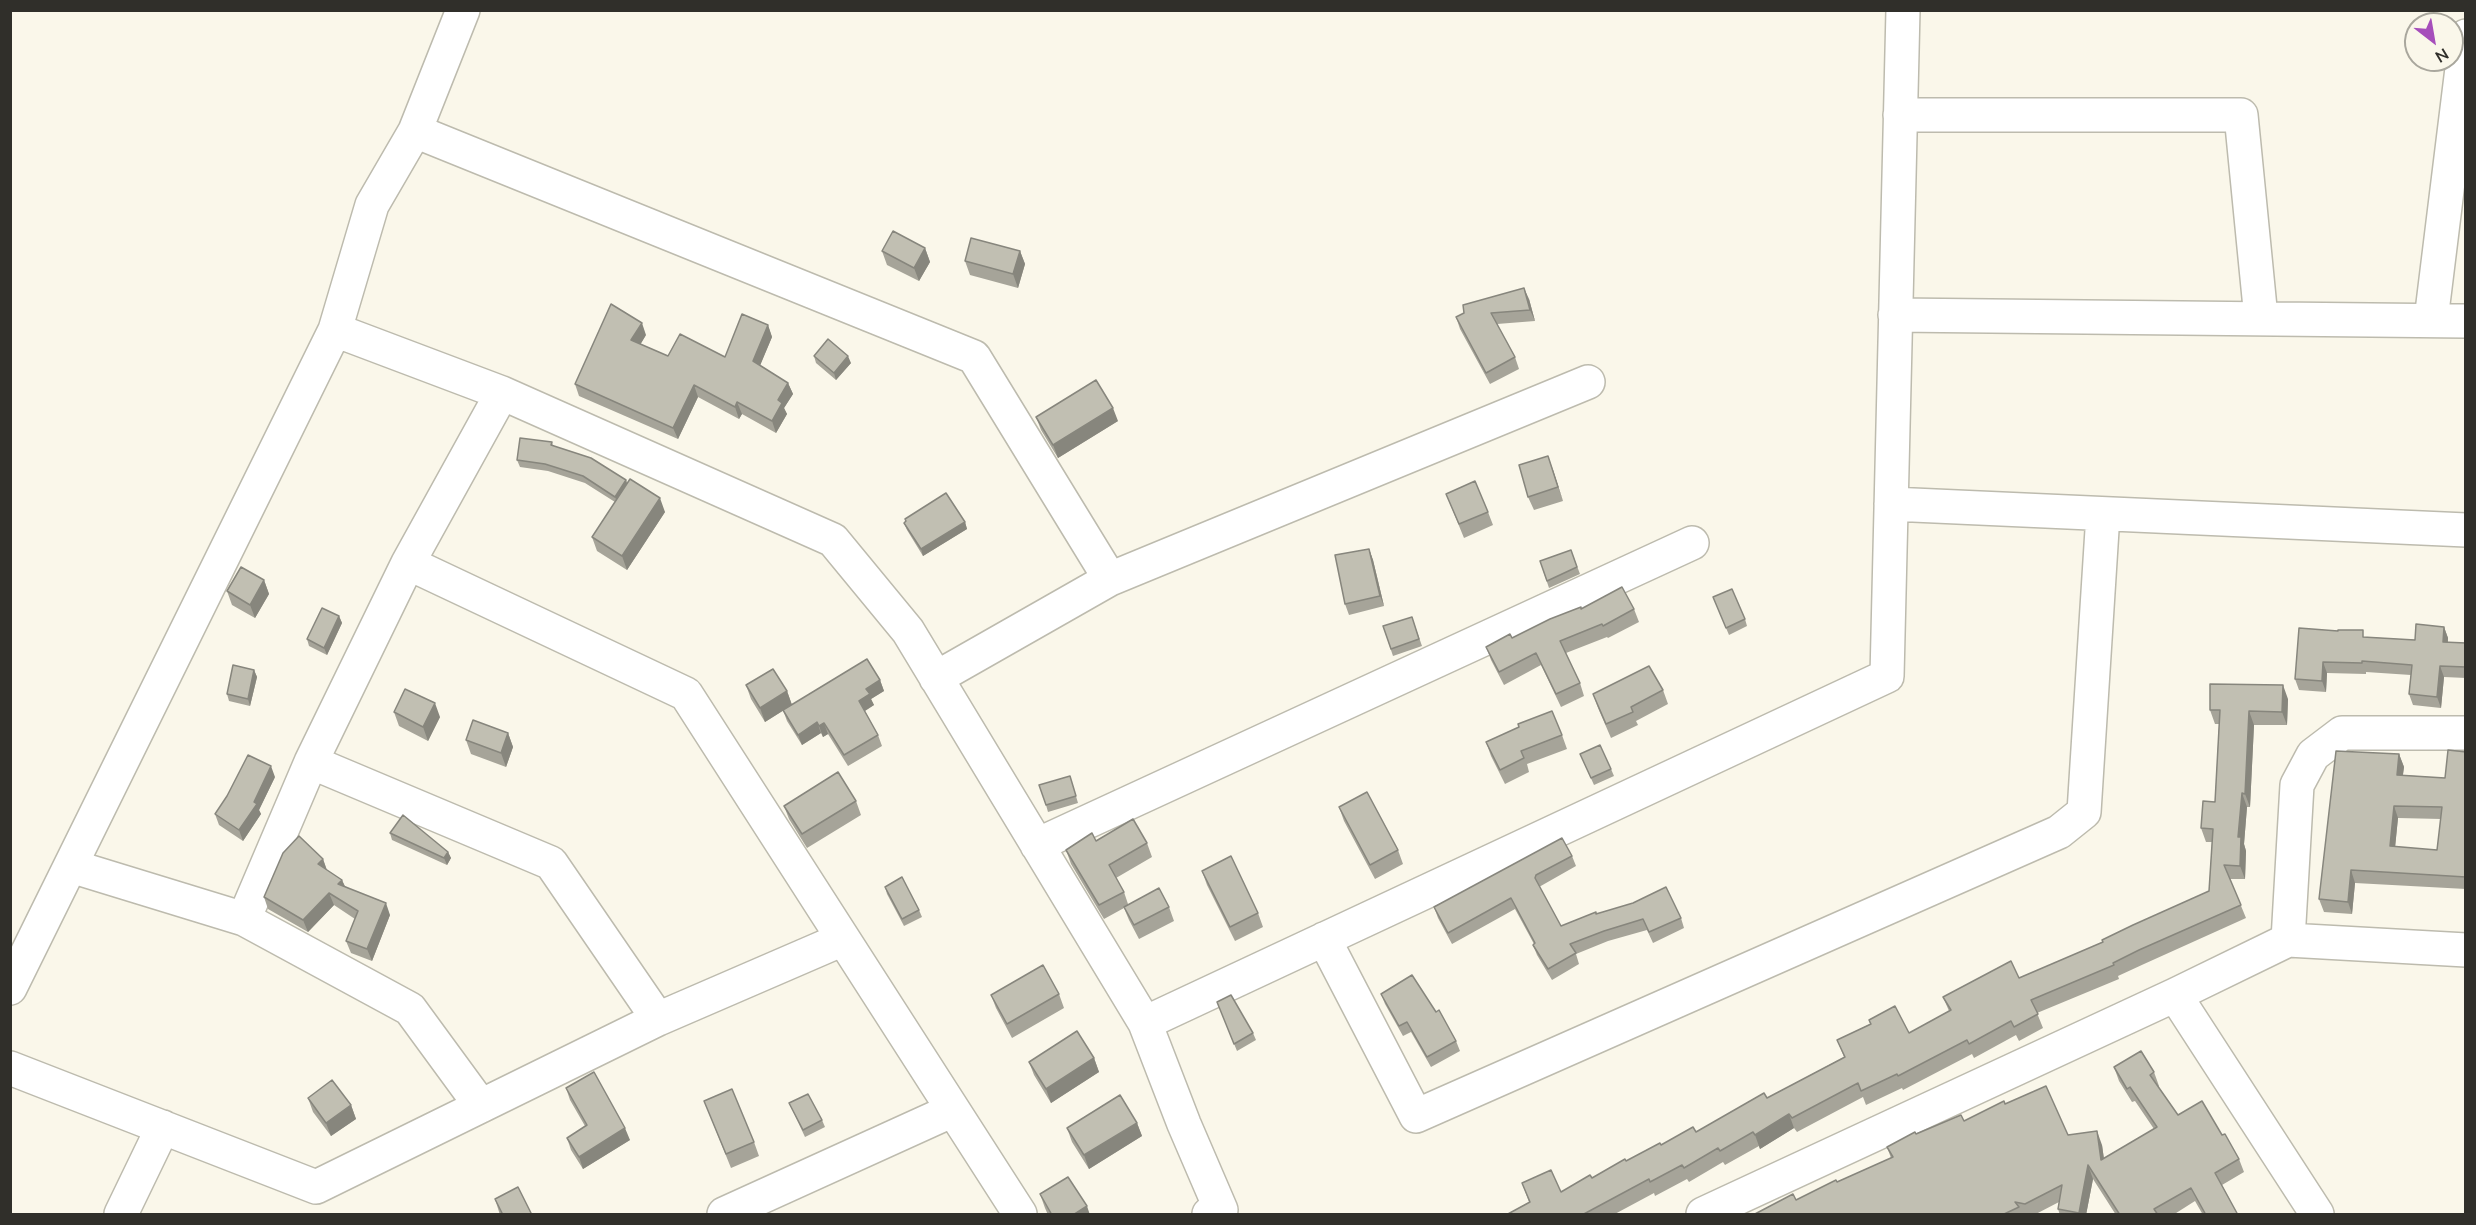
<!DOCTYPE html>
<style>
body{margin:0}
#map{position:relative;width:2476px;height:1225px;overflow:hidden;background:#faf7ea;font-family:Mulish,sans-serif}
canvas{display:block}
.frame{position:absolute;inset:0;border:12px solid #302f2a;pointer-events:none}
.north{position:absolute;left:2404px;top:12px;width:60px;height:60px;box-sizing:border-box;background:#faf7ea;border:2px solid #a9a79d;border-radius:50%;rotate:149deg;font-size:16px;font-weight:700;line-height:24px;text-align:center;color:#302f2a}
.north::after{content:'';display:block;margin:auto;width:21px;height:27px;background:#a64ebb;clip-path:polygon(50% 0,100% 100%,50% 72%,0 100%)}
</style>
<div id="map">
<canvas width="2476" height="1225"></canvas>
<div class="frame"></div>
<div class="north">N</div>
</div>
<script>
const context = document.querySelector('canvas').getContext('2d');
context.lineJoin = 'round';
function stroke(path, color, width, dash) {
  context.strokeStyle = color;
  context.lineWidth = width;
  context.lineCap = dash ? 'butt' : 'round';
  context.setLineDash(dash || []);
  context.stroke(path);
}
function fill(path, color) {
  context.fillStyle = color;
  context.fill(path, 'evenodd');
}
const minor = new Path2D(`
 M1900 115H2241L2261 318
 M415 131 974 357 1110 579
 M1895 315 2466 321
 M2431 320 2466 36
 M335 330 502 393 833 540 908 631 1145 1023 1184 1124 1221 1210 1209 1214
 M1891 504 2466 530
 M408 563 686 694 1020 1214
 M936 678 1110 579 1588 382
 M311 762 551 863 658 1019
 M1037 845 1692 543
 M71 866 244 919 410 1009 481 1106
 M244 919 311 762 408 563 502 393
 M1324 939 1416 1116 2059 832 2084 812 2103 514
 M2288 940 2297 785 2313 755 2342 733H2466
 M10 988 335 330 372 205 415 131 463 10
 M2175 995 2317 1214
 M1145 1023 1887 676 1903 10
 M10 1068 316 1187 658 1019 843 939
 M121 1214 163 1127
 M724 1214 953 1110
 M1703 1214 2175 995 2288 940 2466 950`);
stroke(minor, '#bdbbae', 36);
stroke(minor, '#fff', 33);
fill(new Path2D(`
 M925 248 930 262 919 281 887 265 882 251Z
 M1020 251 1025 264 1018 288 970 275 965 261Z
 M1529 299 1535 321 1497 324 1515 357 1519 369 1490 384 1460 329 1456 317Z
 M768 325 772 337 760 365 788 383 793 394 784 408 787 414 776 433 742 414 739 419 698 397 678 439 579 396 575 384 646 335 640 344 668 356 725 357Z
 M814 356 851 363 836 380 816 363Z
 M1036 417 1118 421 1058 458 1041 430Z
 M552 442 553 446 626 480 627 483 665 512 627 570 597 551 592 537 615 502 585 483 548 471 520 467 517 460Z
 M1553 470 1563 501 1534 510 1528 497Z
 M1446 494 1488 512 1493 525 1464 538Z
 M965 522 967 529 923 556 907 530 904 523Z
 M1369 549 1373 560 1384 606 1349 615 1345 604Z
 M1571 550 1580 574 1549 588 1540 561Z
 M264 580 269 594 255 618 232 605 227 591Z
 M1713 597 1745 619 1747 626 1729 635Z
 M1581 609H1634L1639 622 1608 638 1607 637 1566 653 1580 683 1584 696 1561 707 1541 665 1504 685 1491 660 1486 647 1512 638Z
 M339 616 342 623 327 655 309 646 307 639Z
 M1412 617 1422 646 1393 656 1383 626Z
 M2444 627 2448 638V642L2466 643V678L2444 677 2441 708 2413 705 2409 694 2411 675 2366 672V674L2327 673 2326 692 2299 690 2295 679 2366 637 2415 640Z
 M254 670 257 677 250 706 229 701 227 694Z
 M880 680 884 691 871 699 874 705 865 711 878 735 882 746 848 766 828 734 823 737 821 733 802 745 787 721 783 710Z
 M746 685 787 691 792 705 765 722 751 699Z
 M1663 690 1668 704 1636 721 1638 725 1611 738 1598 708 1593 694Z
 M2288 699 2287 725H2254L2250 807H2247L2244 844 2246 851 2245 879H2230L2246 918 2144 964 2118 976 2119 979 2037 1013 2043 1028 2019 1041 2016 1035 1974 1058 1972 1054 1903 1090 1902 1088 1866 1105 1863 1097 1797 1132 1794 1128 1760 1149 1759 1146 1725 1165 1723 1162 1689 1182 1687 1179 1655 1196 1654 1193 1613 1215H1506L1529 1202 1522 1183 1561 1192 1592 1178 1626 1161 1696 1132 1767 1098 1844 1057 1837 1040 1870 1024 1869 1020 1909 1033 1949 1011 1943 997 2019 978 2103 942 2209 891 2212 842H2206L2201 828 2215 802 2219 724H2215L2210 710Z
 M394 712 440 717 428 741 399 726Z
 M508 733 513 747 506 767 471 754 466 740Z
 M1562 735 1567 749 1527 764 1529 772 1505 784 1491 756 1486 742Z
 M2466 752V889L2355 883 2352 914 2324 912 2319 899 2399 754 2404 767 2403 775 2445 778ZM2398 818 2441 819 2437 850 2395 847Z
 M1580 754 1611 769 1614 776 1594 785Z
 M1070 776 1078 803 1048 812 1046 805Z
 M275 777 259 810 261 814 243 841 219 825 215 814Z
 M856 801 861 815 807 848 789 819 784 806Z
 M1339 807 1398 850 1403 864 1375 879 1344 821Z
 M390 833 448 852 451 858 447 865 392 840Z
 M1096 841 1147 843 1152 857 1116 878 1124 892 1128 904 1169 907 1174 921 1139 939 1129 920 1124 908 1104 919 1071 864 1066 850Z
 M1572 856 1576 866 1539 887 1561 926 1596 914 1681 918 1684 928 1653 943 1647 930 1608 941 1576 954 1579 964 1552 980 1537 955 1533 945 1534 944 1515 909 1452 944 1438 918 1434 907Z
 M323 859 327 870 342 880 345 886 390 915 372 961 351 953 346 941 355 919 334 905 308 932 268 909 264 897Z
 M1202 871 1258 913 1263 927 1235 941 1207 885Z
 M885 887 919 910 922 917 904 926 887 894Z
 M1059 994 1064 1008 1012 1038 996 1008 991 995Z
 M1381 994 1456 1041 1460 1051 1431 1067 1411 1032 1403 1036 1385 1004Z
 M1217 1002 1253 1033 1256 1040 1237 1051Z
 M1094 1058 1099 1072 1051 1103 1034 1075 1029 1062Z
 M2114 1067 2154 1072 2159 1086H2158L2178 1115 2222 1135 2239 1159 2244 1172 2222 1185 2238 1215H2203L2195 1201 2173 1215H2116L2093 1179 2086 1215H2060L2058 1209 2059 1202 2034 1215H1753L1796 1200 1891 1158 1887 1147 1916 1134 1964 1121 2005 1104 2068 1135 2102 1145 2104 1159 2154 1129 2135 1101 2132 1102 2119 1081Z
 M566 1088 630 1140 583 1169 571 1150 567 1138 585 1126 570 1100Z
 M308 1098 351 1105 356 1119 331 1136 313 1112Z
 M704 1101 754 1142 759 1156 731 1168Z
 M789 1103 822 1120 825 1127 805 1137Z
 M1137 1123 1142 1136 1089 1169 1072 1142 1067 1128Z
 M1040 1194 1090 1215H1048L1045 1208Z
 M495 1199 532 1215H500Z`), '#a6a499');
fill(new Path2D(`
 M925 248 930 262 919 281 914 268Z
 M1020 251 1025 264 1018 288 1013 274Z
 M1524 288 1529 299 1535 321 1530 310Z
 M642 323 646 335 636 352 631 340Z
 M768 325 772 337 757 373 753 361Z
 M848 356 851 363 836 380 834 373Z
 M788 383 793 394 784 408 787 414 776 433 772 421 778 400Z
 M694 385 698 397 678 439 673 428Z
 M737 402 742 414 739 419 735 407Z
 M1113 408 1118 421 1058 458 1053 445Z
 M1548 456 1553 470 1563 501 1558 487Z
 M626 480 628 487 618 504 615 497Z
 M660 498 665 512 627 570 622 556Z
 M965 522 967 529 923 556 921 549Z
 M1369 549 1373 560 1384 606 1380 596Z
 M264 580 269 594 255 618 250 605Z
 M339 616 342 623 327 655 324 648Z
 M2444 627 2448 638 2447 653 2443 642Z
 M2323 662 2327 673 2326 692 2322 681Z
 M2440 666 2444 677 2441 708 2437 697Z
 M254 670 257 677 250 706 248 699Z
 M880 680 884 691 871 699 874 705 863 712 859 701 866 689Z
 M2283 685 2288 699 2287 725 2282 712Z
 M787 691 792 705 765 722 760 708Z
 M435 703 440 717 428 741 423 727Z
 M2249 711 2254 725 2250 807 2245 794Z
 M817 722 821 733 802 745 798 735Z
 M824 723 828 734 823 737 819 726Z
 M508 733 513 747 506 767 501 753Z
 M2399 754 2404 767 2401 787 2397 775Z
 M271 766 275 777 259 810 261 814 243 841 239 830Z
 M2242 793 2247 807 2244 844 2246 851 2245 879 2240 866 2238 837Z
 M2394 806 2398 818 2394 858 2390 846Z
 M448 852 451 858 447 865 444 858Z
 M323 859 327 871 318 864Z
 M2351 870 2355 883 2352 914 2348 902Z
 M342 880 347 892 338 884Z
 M329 893 334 905 308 932 303 920Z
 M386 903 390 915 372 961 367 949Z
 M1094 1058 1099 1072 1051 1103 1046 1089Z
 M351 1105 356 1119 331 1136 326 1123Z
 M1789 1114 1794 1128 1760 1149 1755 1135Z
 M1137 1123 1142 1136 1089 1169 1084 1155Z
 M625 1128 630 1140 583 1169 579 1157Z
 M2097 1131 2102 1145 2106 1174 2101 1160Z
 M2088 1165 2093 1179 2086 1215H2080L2079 1213Z
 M1087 1206 1090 1215H1073Z`), '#87867d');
const building = new Path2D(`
 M893 231 925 248 914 268 882 251Z
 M971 238 1020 251 1013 274 965 261Z
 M1524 288 1530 310 1491 313 1515 357 1486 373 1456 317 1464 313 1463 305Z
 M611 304 642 323 631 340 668 356 680 334 725 357 742 314 768 325 753 361 788 383 778 400 782 403 772 421 737 402 735 407 694 385 673 428 575 384Z
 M828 339 848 356 834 373 814 356Z
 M1096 380 1113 408 1053 445 1036 417Z
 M520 438 552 442 551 445 591 458 626 480 615 497 583 476 545 464 517 460Z
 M1548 456 1558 487 1528 497 1519 465Z
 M630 479 660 498 622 556 592 537Z
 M1475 481 1488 512 1459 524 1446 494Z
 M946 493 965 522 921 549 904 523 906 521 905 519Z
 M1369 549 1380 596 1345 604 1335 555Z
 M1571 550 1577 567 1547 581 1540 561Z
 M241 567 264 580 250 605 227 591Z
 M1622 587 1634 609 1603 626 1602 624 1560 641 1580 683 1556 694 1536 653 1499 672 1486 647 1510 634 1512 638 1550 619 1581 607V609Z
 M1732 589 1745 619 1726 628 1713 597Z
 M322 608 339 616 324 648 307 639Z
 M1412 617 1419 639 1391 649 1383 626Z
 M2416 624 2444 627 2443 642 2466 643V667L2440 666 2437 697 2409 694 2412 665 2362 661V663L2323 662 2322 681 2295 679 2299 628 2338 631V630H2363V637L2415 640Z
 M867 659 880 680 866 689 870 694 859 701 878 735 844 755 824 723 819 726 817 722 798 735 783 710Z
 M233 665 254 670 248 699 227 694Z
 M1649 666 1663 690 1631 707 1633 712 1606 724 1593 694Z
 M773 669 787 691 760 708 746 685Z
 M2210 684 2283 685 2282 712 2249 711 2245 794 2242 793 2238 837H2241L2240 866 2224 865 2241 905 2139 950 2113 963 2114 965 2031 1000 2038 1014 2014 1027 2011 1021 1969 1044 1967 1040 1898 1076 1897 1074 1861 1091 1858 1083 1792 1118 1789 1114 1755 1135 1753 1132 1720 1151 1718 1148 1684 1168 1682 1165 1650 1182 1649 1179 1582 1215H1506L1530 1202 1522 1183 1551 1170 1561 1192 1590 1175 1592 1178 1625 1159 1626 1161 1660 1143 1661 1145 1693 1127 1696 1132 1764 1093 1767 1098 1845 1057 1837 1040 1871 1024 1869 1020 1895 1006 1909 1033 1951 1010 1943 997 2011 961 2019 978 2103 942 2102 940 2133 925 2209 891 2213 829 2201 828 2203 801 2215 802 2220 710H2210Z
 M405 689 435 703 423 727 394 712Z
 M1552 711 1562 735 1521 751 1524 758 1500 770 1486 742 1519 727 1518 724Z
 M473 720 508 733 501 753 466 740Z
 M1600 745 1611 769 1591 778 1580 754Z
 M2448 750 2466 752V877L2351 870 2348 902 2319 899 2336 751 2399 754 2397 775 2445 778ZM2394 806 2442 807 2437 850 2390 846Z
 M248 755 271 766 254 802 257 804 239 830 215 814 227 796Z
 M838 772 856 801 802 834 784 806Z
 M1070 776 1076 796 1046 805 1039 785Z
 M1367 792 1398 850 1370 865 1339 807Z
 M403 815 448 852 444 858 390 833Z
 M1133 819 1147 843 1109 865 1124 892 1099 905 1066 850 1092 833 1096 841Z
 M299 836 323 859 318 864 342 880 338 884 386 903 367 949 346 941 358 911 329 893 303 920 264 897 283 853Z
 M1562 838 1572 856 1536 875 1535 878 1561 926 1596 912V914L1633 903 1666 887 1681 918 1649 932 1643 919 1604 931 1570 944 1576 953 1548 969 1533 945 1535 943 1511 898 1448 933 1434 907Z
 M1231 856 1258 913 1230 927 1202 871Z
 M902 877 919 910 902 919 885 887Z
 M1159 888 1169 907 1134 925 1124 907Z
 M1043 965 1059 994 1007 1024 991 995Z
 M1412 975 1436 1012 1439 1010 1456 1041 1427 1057 1407 1022 1399 1026 1381 994Z
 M1231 995 1253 1033 1234 1044 1217 1002Z
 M1077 1031 1094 1058 1046 1089 1029 1062Z
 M2141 1051 2154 1072 2150 1075 2178 1115 2202 1101 2222 1135 2225 1134 2239 1159 2215 1173 2238 1215H2206L2191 1188 2154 1209 2158 1215H2120L2088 1165 2079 1213 2058 1209 2062 1185 2025 1204 2015 1202 2019 1207 2002 1215H1753L1793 1194 1796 1200 1836 1180 1837 1182 1893 1157 1887 1147 1915 1132 1916 1134 1961 1115 1964 1121 2004 1101 2005 1104 2046 1086 2068 1135 2097 1131 2101 1160 2157 1127 2130 1087 2127 1089 2114 1067Z
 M594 1072 625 1128 579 1157 567 1138 587 1125 566 1088Z
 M332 1080 351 1105 326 1123 308 1098Z
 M732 1089 754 1142 726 1154 704 1101Z
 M808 1094 822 1120 803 1130 789 1103Z
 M1120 1095 1137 1123 1084 1155 1067 1128Z
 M1068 1177 1087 1206 1073 1215H1052L1040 1194Z
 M518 1187 532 1215H503L495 1199Z`);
fill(building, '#c1bfb2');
stroke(building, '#87867d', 1.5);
</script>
